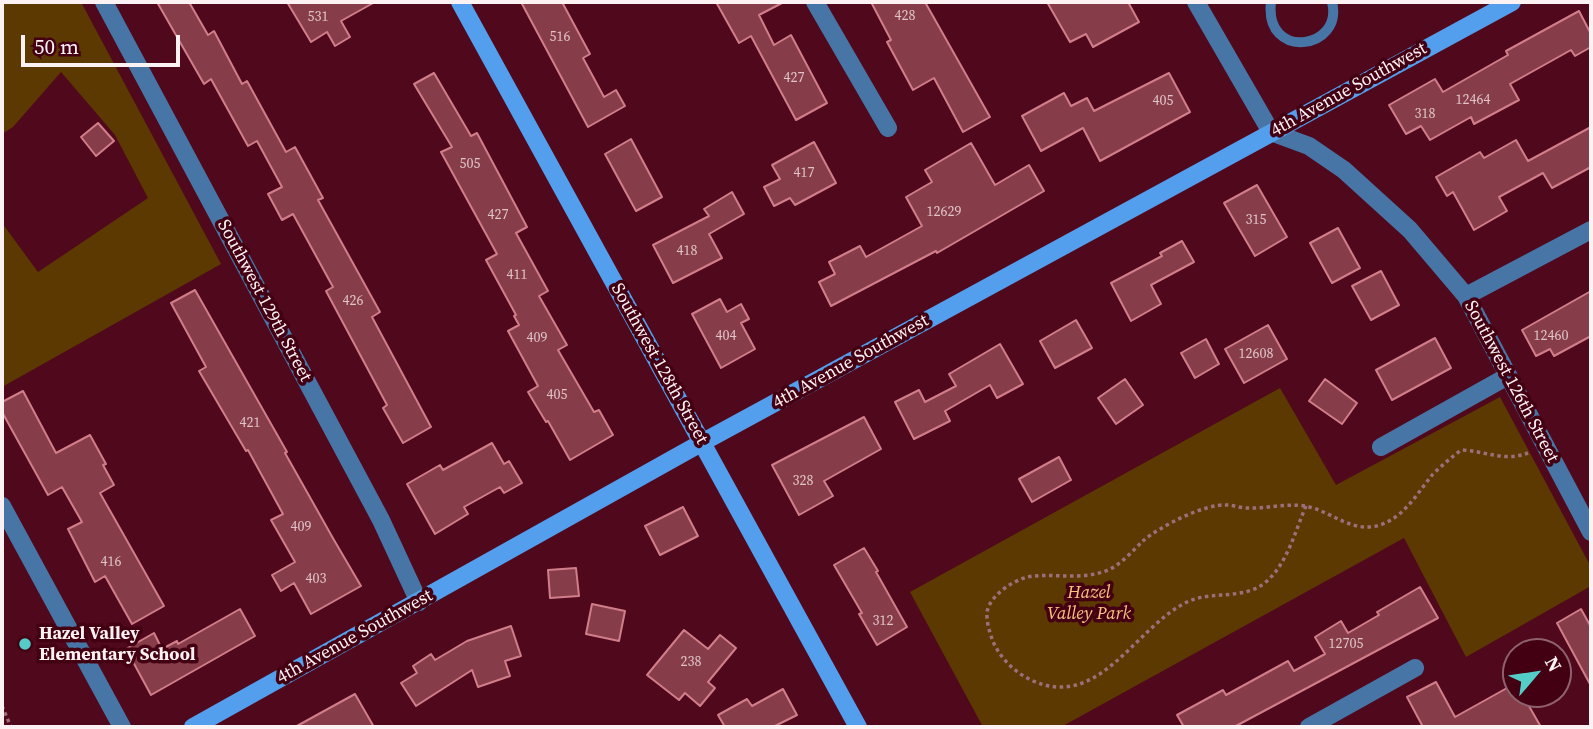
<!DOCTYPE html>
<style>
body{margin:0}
#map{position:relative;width:1593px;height:729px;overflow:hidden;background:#50081c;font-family:"Source Serif 4",serif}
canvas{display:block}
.frame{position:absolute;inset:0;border:4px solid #fcf2f3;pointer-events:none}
.north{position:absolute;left:1502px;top:638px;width:70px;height:70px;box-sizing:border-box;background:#440013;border:2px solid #8e616d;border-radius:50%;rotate:61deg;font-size:19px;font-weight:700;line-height:28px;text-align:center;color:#fcf2f3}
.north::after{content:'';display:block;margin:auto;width:24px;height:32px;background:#54cdc8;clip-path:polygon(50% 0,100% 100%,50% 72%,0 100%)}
.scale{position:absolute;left:21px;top:35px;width:159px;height:32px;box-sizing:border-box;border:4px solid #fcf2f3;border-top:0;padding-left:9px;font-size:21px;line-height:24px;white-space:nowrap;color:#fcf2f3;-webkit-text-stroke:5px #440013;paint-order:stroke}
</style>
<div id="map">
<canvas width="1593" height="729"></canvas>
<div class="frame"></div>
<div class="north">N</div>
<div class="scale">50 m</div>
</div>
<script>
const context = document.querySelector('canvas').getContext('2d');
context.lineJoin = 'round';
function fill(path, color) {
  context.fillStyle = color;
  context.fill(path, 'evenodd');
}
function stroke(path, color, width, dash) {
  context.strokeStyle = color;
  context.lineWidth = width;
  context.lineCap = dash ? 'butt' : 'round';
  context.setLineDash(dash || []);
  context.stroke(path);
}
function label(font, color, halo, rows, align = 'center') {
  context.font = font + ' "Source Serif 4",serif';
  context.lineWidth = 7;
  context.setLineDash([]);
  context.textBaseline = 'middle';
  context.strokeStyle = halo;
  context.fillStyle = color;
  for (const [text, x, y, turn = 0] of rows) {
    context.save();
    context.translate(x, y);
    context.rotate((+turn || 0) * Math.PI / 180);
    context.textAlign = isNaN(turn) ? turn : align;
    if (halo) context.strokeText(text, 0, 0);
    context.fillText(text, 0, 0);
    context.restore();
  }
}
fill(new Path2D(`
 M2 2H81L221 264 2 387V223L38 272 148 198 115 135 61 72 13 127 2 134Z
 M1280 388 1336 485 1500 397 1591 567V586L1466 657 1404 538 1061 727H983L910 592Z`), '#5c3901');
const building = new Path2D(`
 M157 2H189L208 35 214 31 242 84 247 81 286 152 295 147 323 198 318 200 380 312 372 317 431 427 403 443 383 408 387 405 326 291 333 287 293 214 282 220 268 194 282 187 257 141 248 146 211 79 204 84Z
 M287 2H375L341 21 350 37 335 46 327 32 311 42Z
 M521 2H562L590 54 583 58 604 97 616 90 625 106 588 127Z
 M716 2H784L759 15 774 45 791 35 827 103 796 120 751 36 739 43Z
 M871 2H925L990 117 963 132 934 78 913 90 887 42 891 40Z
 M1047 2H1128L1139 22 1093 47 1086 34 1070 42Z
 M1579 11 1591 34V47L1575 56 1571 50 1510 84 1519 100 1474 124 1471 117 1430 140 1421 126 1406 134 1389 105 1435 79 1443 92 1508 55 1506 51Z
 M434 73 471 136 477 133 527 227 516 233 548 291 539 296 567 345 558 350 594 412 599 410 613 435 570 460 548 421 546 422 528 392 538 386 508 331 519 325 514 316 516 315 486 260 497 254 441 152 452 147 414 84Z
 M1169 73 1190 112 1100 161 1083 128 1041 151 1022 116 1064 93 1071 106 1087 98 1094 111Z
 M98 123 114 141 96 156 81 137Z
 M1591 127V167L1552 188 1543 173 1499 197 1507 211 1474 230 1453 192 1447 196 1436 177 1480 152 1484 158 1516 140 1528 161Z
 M631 139 662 197 636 211 605 154Z
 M814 142 836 183 795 205 790 198 774 206 764 187 780 179 772 165Z
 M971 143 995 185 1029 165 1044 191 937 253 936 251 831 306 819 282 835 274 829 262 860 246 866 257 922 226 906 197 932 182 925 170Z
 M1257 185 1287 237 1255 256 1224 203Z
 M732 192 744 214 709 234 722 258 673 283 653 245 709 216 704 209Z
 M1338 228 1360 268 1332 283 1310 243Z
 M1182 241 1194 262 1151 285 1161 304 1131 321 1111 283 1162 256 1160 253Z
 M1381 271 1399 305 1371 320 1352 286Z
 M195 290 287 452 285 453 334 540 361 586 311 614 294 583 281 591 272 575 295 562 271 520 283 514 248 450 246 451 199 371 206 367 171 303Z
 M1591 291V336L1554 356 1550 349 1536 356 1522 330Z
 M720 299 727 312 741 304 749 319 741 323 755 349 721 368 692 314Z
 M1076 320 1092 348 1055 368 1040 341Z
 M1268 325 1287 359 1244 383 1225 349Z
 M1435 338 1451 368 1392 400 1376 370Z
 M1206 339 1219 364 1195 378 1181 353Z
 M1000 344 1023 384 997 398 990 385 945 411 950 421 914 439 895 402 919 390 925 402 956 386 949 374Z
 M1125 379 1143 405 1116 424 1098 398Z
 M1325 379 1357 403 1342 424 1309 401Z
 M23 391 56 453 90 435 106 464 103 465 114 485 100 493 164 606 132 624 105 576 95 582 68 529 82 522 62 487 48 495 2 412V402Z
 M864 417 881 449 824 481 833 496 799 515 772 465Z
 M492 443 504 464 509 461 522 483 504 493 500 487 464 507 468 514 435 534 407 484 440 465 443 470Z
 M1059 457 1071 480 1032 502 1019 479Z
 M683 507 698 536 660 555 645 526Z
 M864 548 878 571 876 572 907 627 877 645 859 614 862 613 834 565Z
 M576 568 579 596 550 598 548 570Z
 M1420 587 1438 618 1234 727H1184L1177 715 1223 690 1226 695 1288 661 1294 671 1325 654 1315 637 1341 621 1348 633 1379 615 1377 612Z
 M592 604 625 611 619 641 586 634Z
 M240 609 255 636 151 695 126 649 154 633 162 649 177 641 178 644Z
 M1581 609 1591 627V686L1557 623Z
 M511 626 521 656 505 661 510 676 478 687 472 670 416 706 401 683 417 673 413 666 431 654 435 660 467 641Z
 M684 630 708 649 720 635 736 648 708 682 715 688 700 706 685 693 679 700 647 675Z
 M1436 682 1455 717 1516 683V694H1522L1541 727H1423L1407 697Z
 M783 689 797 715 773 727H725L718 715 747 699 752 706Z
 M355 694 374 727H295Z`);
fill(building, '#873d49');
stroke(building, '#d17e8a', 2);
stroke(new Path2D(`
 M1306 506C1295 531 1288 562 1267 581 1245 601 1212 590 1187 602 1135 627 1099 712 1031 680 1014 672 999 657 992 639 989 630 985 617 988 608 994 592 1018 577 1034 576 1059 574 1084 580 1108 570 1122 564 1133 550 1144 540 1161 526 1204 504 1226 505 1233 505 1240 508 1247 508 1266 509 1285 503 1305 506 1333 511 1354 537 1385 523 1406 514 1419 491 1433 474 1442 465 1451 458 1461 450 1486 451 1503 462 1528 453
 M2 692V706L11 727`), '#9c6f7b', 3.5, [3.5, 3.5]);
stroke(new Path2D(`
 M1271 2C1264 61 1344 50 1332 2`), '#4775a6', 10);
stroke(new Path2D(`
 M104 2 381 520 419 602
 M815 2 888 128
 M1196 2 1271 132 1309 146 1344 170 1410 230 1466 296 1591 532
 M1466 296 1591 230
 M1381 447 1508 376
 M2 506 122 727
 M1309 727 1415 668`), '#4775a6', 18);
stroke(new Path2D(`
 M460 2 858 727
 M193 727 703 442 1512 2`), '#539fed', 18);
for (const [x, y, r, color] of [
 [25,644,7,"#54cdc8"]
]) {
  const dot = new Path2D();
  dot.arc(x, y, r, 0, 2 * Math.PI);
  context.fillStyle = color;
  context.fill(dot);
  stroke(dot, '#440013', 2.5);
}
label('14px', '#dfc5c8', null, [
 ["428",905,16],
 ["531",318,17],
 ["516",560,37],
 ["427",794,78],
 ["12464",1473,100],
 ["405",1163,101],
 ["318",1425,114],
 ["505",470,164],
 ["417",804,173],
 ["12629",944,212],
 ["427",498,215],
 ["315",1256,220],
 ["418",687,251],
 ["411",517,275],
 ["426",353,301],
 ["404",726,336],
 ["12460",1551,336],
 ["409",537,338],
 ["12608",1256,354],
 ["405",557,395],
 ["421",250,423],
 ["328",803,481],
 ["409",301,527],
 ["416",111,562],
 ["403",316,579],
 ["312",883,621],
 ["12705",1346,644],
 ["238",691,662]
]);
label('18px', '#fcf2f3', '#440013', [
 ["4th Avenue Southwest",1349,90,-29],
 ["Southwest 129th Street",264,301,62],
 ["4th Avenue Southwest",851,362,-29],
 ["Southwest 128th Street",659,364,61],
 ["Southwest 126th Street",1511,382,62],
 ["4th Avenue Southwest",355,637,-29]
]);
label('italic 18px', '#f8c17f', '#440013', [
 ["Hazel",1089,593],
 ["Valley Park",1089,614]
]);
label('bold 18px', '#fcf2f3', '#440013', [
 ["Hazel Valley",39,634],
 ["Elementary School",39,655]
], 'left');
</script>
